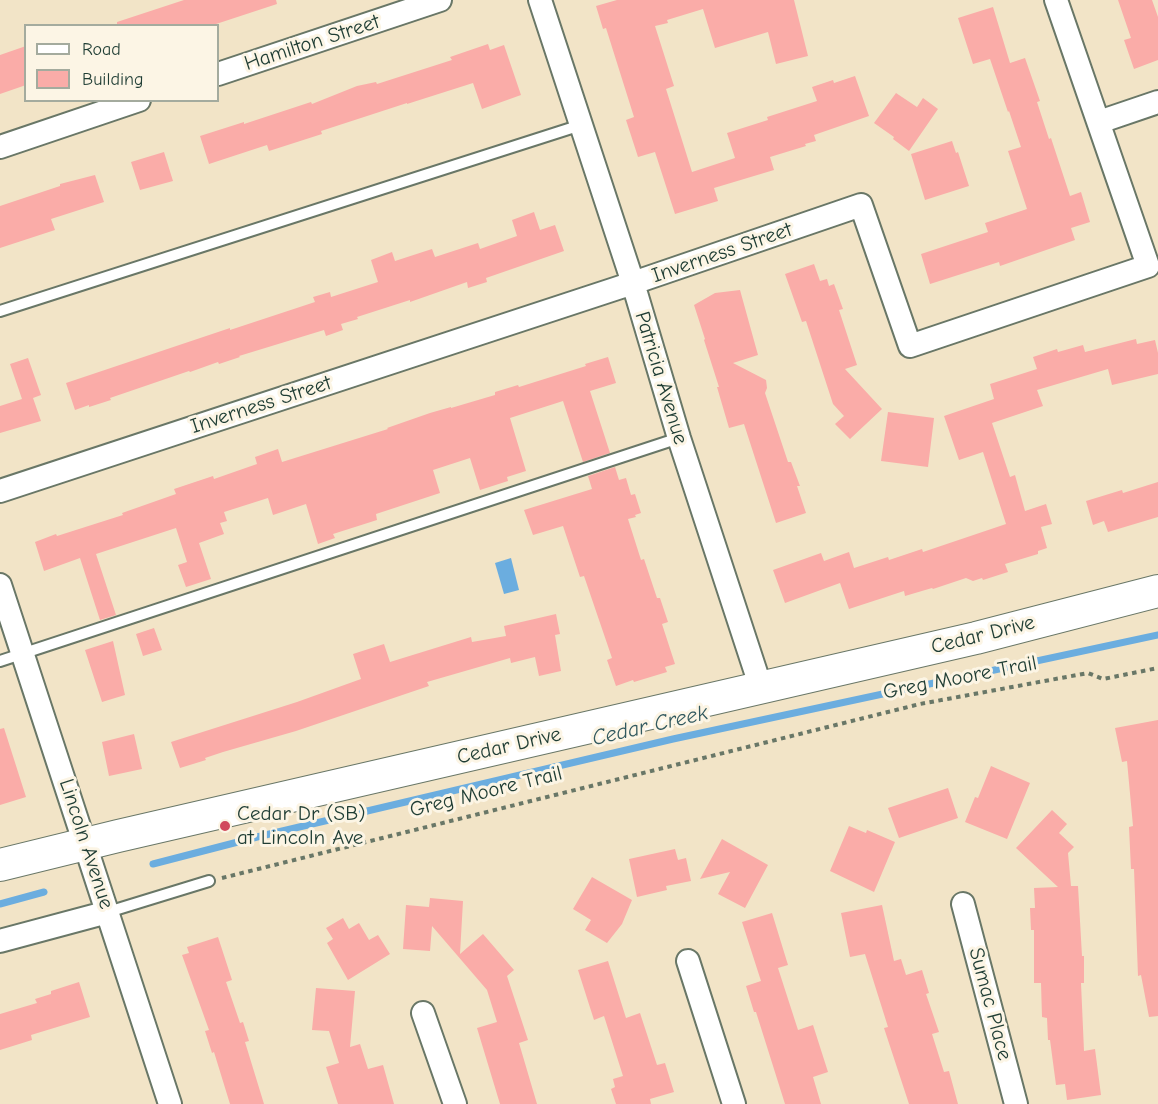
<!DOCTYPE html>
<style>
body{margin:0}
#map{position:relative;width:1158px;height:1104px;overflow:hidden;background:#f2e4c7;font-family:"Comic Neue",sans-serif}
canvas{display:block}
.legend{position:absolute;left:24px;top:24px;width:195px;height:78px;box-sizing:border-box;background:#fcf5e5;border:2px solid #a4ab9e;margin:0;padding:8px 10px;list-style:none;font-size:18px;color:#1f3d34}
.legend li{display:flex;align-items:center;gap:12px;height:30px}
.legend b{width:30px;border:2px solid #a4ab9e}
</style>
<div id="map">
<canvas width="1158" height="1104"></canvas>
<ul class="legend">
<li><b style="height:8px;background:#fff"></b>Road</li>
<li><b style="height:16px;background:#faaca8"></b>Building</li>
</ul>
</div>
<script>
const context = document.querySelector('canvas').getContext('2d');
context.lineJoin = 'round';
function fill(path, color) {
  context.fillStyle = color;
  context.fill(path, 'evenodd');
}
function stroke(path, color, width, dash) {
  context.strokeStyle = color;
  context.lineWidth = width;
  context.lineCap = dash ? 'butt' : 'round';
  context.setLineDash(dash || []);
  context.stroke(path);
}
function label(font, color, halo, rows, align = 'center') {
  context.font = font + ' "Comic Neue",sans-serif';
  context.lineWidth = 6;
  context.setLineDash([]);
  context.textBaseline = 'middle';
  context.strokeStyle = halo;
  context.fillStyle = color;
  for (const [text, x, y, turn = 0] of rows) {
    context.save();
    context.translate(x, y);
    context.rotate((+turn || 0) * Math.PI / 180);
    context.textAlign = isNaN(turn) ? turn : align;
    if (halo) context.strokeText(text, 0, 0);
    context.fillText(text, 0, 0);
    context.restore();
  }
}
fill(new Path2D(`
 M511 558 519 590 504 594 495 563Z`), '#6baddf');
stroke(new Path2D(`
 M153 864 261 836 673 739 1158 635
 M0 904 44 892`), '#6baddf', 7);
fill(new Path2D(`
 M184 0H276L277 4 210 26H117V22Z
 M617 0H794L808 56 776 64 768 32 715 48 703 9 667 20 668 23 655 26 674 86 666 89 692 172 735 158 727 133 768 120 767 117 817 101 812 87 833 80 834 83 855 76 869 116 814 135 816 141 805 144 806 146 770 157 774 170 714 188 718 201 675 214 655 152 638 157 626 120 634 117 606 28 603 29 596 6Z
 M1118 0H1152L1158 17V60L1134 69 1124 40 1131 38Z
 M993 7 1010 63 1025 58 1040 101 1037 102 1049 139 1051 138 1070 196 1081 192 1090 222 1071 228 1075 240 1000 266 999 262 930 284 921 254 988 232 985 223 1027 209 1008 151 1021 147 1009 111 1008 112 990 59 973 64 958 18Z
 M488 44 490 50 504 45 521 95 482 109 473 83 407 104V103L321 131 322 134 269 151 267 145 209 164 200 136 244 122V124L311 102 312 104 357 86 376 82 377 84 452 60 450 57Z
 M26 46V85L0 94V55Z
 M896 93 917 107 923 98 938 109 909 151 893 139 894 137 874 123Z
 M952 141 956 153 958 152 969 186 925 200 911 154Z
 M164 152 173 181 140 190 131 162Z
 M95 175 104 202 51 219 55 230 0 248V206L60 186V184Z
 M534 212 540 230 555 225 564 251 486 278 487 282 468 288 467 282 410 302V300L357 317 358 319 341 324 343 330 326 336 324 330 239 356 240 357 219 364 218 362 190 372 189 371 110 398 111 400 89 407V405L75 410 66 383 230 328V330L315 302 313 297 330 292 331 297 378 282 371 260 392 252 395 261 432 249 435 257 478 243 480 249 517 236 512 220Z
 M814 264 820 281 827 279 829 286 834 284 843 309 839 310 857 365 845 369 882 409 850 439 835 424 844 416 833 404 806 321 802 322 785 274Z
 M740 290 758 355 733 363 766 380 767 388 765 393 788 462H791L800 486H797L806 513 776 523 744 424 729 428 717 387H719L704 340 705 339 694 305 715 293Z
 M1136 339 1137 344 1155 340 1158 353V374L1112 385 1108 369 1037 390 1043 406 992 423 1010 477 1015 475 1025 511 1046 504 1052 524 1041 527 1047 548 1038 551V554L1005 564 1008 572 983 580 982 578 973 581 966 578 933 589 932 588 905 596 904 591 849 609 840 583 785 603 773 570 821 553 824 561 849 552 854 568 888 557 889 560 922 549 923 552 1006 524 983 452 959 460 944 416 994 399 990 384 1037 369 1033 357 1057 349 1058 352 1083 345 1085 352Z
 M608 357 616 383 590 391 610 453 583 462 563 401 510 418 526 471 507 477 508 481 480 490 470 458 433 470 440 493 376 514 377 520 333 534 335 538 318 544 306 504 273 515 268 498 224 512 227 521 220 523 224 534 199 543 211 579 186 587 178 565 187 562 176 528 96 554 116 615 100 620 80 558 44 571 35 542 56 534 57 536 123 515 122 513 176 494 174 489 213 476 214 479 257 464 255 457 278 449 282 462 388 429 387 428 430 413 451 407V408L495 395V392L518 385 519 387 586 366 585 364Z
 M28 358 41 395 33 398 41 421 0 433V406L22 399 10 364Z
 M888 412 934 418 928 467 881 461Z
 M615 467 619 480 626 478 631 495 635 494 641 513 635 515 636 517 628 519 641 560 644 559 657 598H660L668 622 662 624 675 664 665 667 667 672 634 682 633 680 616 686 607 660 612 658 584 576 580 577 563 526 533 535 524 510 592 489 588 476Z
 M1158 482V517L1108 532 1104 521 1093 525 1086 501 1122 490 1123 493Z
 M556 614 560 634 555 635 561 671 539 676 535 657 511 663 510 658 427 682 429 686 296 731 223 752 205 758 206 760 180 768 171 742 297 702 361 679 353 654 384 644 390 662 471 637 472 642 506 636 504 626Z
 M154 628 162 650 143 656 136 634Z
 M113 641 125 695 102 702 85 650Z
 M1158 720V1016L1149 1017 1141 975 1138 976 1134 869H1131L1129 827 1133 826 1127 761 1122 762 1115 728Z
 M4 728 26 797 0 805V729Z
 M134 734 142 769 109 776 102 742Z
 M991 766 1030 783 1007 839 965 822 975 797 978 798Z
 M948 788 958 818 899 838 888 808Z
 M1052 810 1067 824 1059 833 1074 847 1068 853 1071 886H1078L1082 956H1084V983H1081L1084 1051 1095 1049 1101 1095 1067 1100 1065 1084 1056 1085 1050 1040H1048L1047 1018 1042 1017 1041 983H1034V930H1031L1030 908H1035L1034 888 1058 887 1016 848Z
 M849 826 866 833 867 830 895 842 874 892 830 871Z
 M722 839 768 865 745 908 718 894 730 872 700 879Z
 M675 849 678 860 686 858 691 881 666 886 667 890 637 897 629 859Z
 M592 877 632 900 622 924 607 943 585 930 591 920 573 909Z
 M430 898 463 901 460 954 483 934 514 970 507 976 528 1040 519 1043 537 1104H500L477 1028 497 1022 487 990 432 926 430 951 403 949 406 905 429 907Z
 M882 905 894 961 901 959 906 975 922 970 929 993 926 994 939 1032 932 1034 944 1072 949 1071 958 1104H909L884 1028 888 1027 865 954 850 957 841 913Z
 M772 913 788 965 778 968 798 1030 813 1025 828 1072 813 1077 821 1104H785L756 1012H754L746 986 761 981 742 922Z
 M343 918 349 929 359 923 369 940 378 935 390 954 348 980 327 943 333 939 326 928Z
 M218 937 232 980 226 982 240 1023 243 1022 249 1041 245 1042 264 1104H230L214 1052 212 1053 205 1031 209 1030 182 955 189 953 187 947Z
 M608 961 626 1018 640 1013 657 1065 665 1063 674 1092 650 1099 651 1104H616L611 1089 615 1087 613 1079 623 1076 604 1016 594 1020 578 970Z
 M79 982 90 1017 31 1035 32 1040 0 1050V1014L37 1003 35 999 51 994V991Z
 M316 988 355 991 350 1047 360 1044 368 1069 383 1065 394 1104H338L326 1067 339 1063 329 1031 312 1030Z`), '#faaca8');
const lane = new Path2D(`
 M0 311 581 125
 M0 661 679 438
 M108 912 209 881`);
const street = new Path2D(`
 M540 0 633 283 679 438 761 688
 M218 74 440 0
 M1099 122 1158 102
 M0 147 139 100
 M0 491 633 283 861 205 910 346 1148 266 1056 0
 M0 585 170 1104
 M963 904 1016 1104
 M0 941 108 912
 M688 961 734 1104
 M423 1013 455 1104`);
const secondary = new Path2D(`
 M0 865 118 836 976 638 1158 591`);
stroke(lane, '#697767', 14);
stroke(street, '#697767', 26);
stroke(secondary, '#697767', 34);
stroke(new Path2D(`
 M222 878 920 704 1088 673 1103 679 1158 668`), '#697767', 4, [4.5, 4.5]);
stroke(lane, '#fff', 10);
stroke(street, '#fff', 22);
stroke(secondary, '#fff', 32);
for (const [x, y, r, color] of [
 [225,826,6,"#d1495b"]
]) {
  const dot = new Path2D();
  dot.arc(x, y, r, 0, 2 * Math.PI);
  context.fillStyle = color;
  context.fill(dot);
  stroke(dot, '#fcf5e5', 2);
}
label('21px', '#1f3d34', '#fcf5e5', [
 ["Hamilton Street",312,43,-18],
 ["Inverness Street",722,253,-19],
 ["Patricia Avenue",661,378,73],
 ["Inverness Street",261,405,-18],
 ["Cedar Drive",983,635,-14],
 ["Greg Moore Trail",960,678,-11],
 ["Cedar Drive",509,746,-13],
 ["Greg Moore Trail",486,792,-14],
 ["Lincoln Avenue",86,844,72],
 ["Sumac Place",990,1004,75]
]);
label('21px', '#1f3d34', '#fcf5e5', [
 ["Cedar Dr (SB)",237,814],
 ["at Lincoln Ave",237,838]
], 'left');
label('italic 22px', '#32595f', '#fcf5e5', [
 ["Cedar Creek",650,726,-13]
]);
</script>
